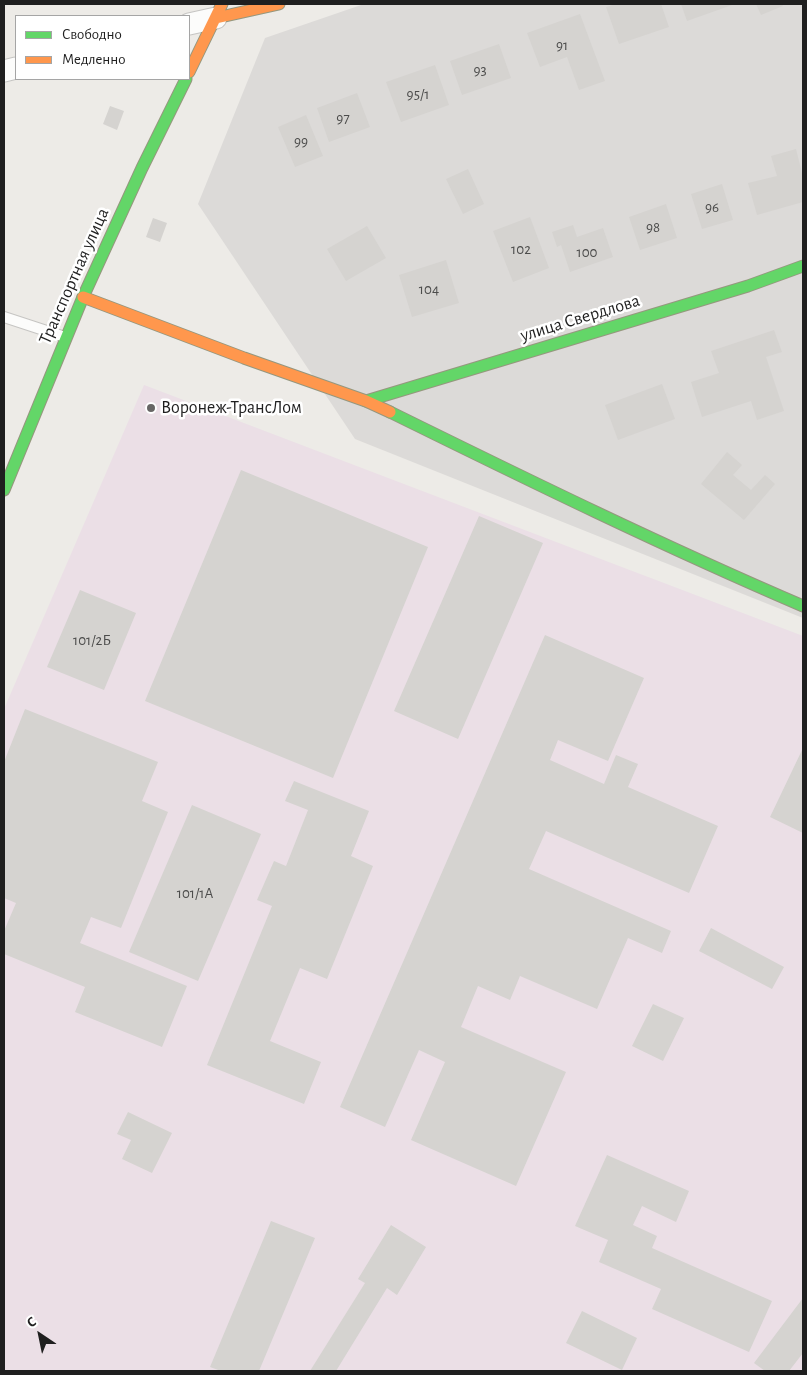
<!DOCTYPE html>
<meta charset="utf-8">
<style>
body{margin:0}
#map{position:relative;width:807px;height:1375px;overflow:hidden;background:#edebe7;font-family:"Alegreya Sans",sans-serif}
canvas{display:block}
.frame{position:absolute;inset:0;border:5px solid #1f1f1f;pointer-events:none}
.legend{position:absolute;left:15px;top:15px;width:175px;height:65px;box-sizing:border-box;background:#fff;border:1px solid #a5a5a5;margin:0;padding:6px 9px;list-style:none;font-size:15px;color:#1f1f1f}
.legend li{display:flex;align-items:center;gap:10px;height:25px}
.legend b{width:25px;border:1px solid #a5a5a5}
.north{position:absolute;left:15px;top:1310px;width:50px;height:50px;-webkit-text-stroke:4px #fff;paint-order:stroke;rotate:326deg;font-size:14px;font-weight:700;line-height:20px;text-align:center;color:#1f1f1f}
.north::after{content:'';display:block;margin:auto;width:18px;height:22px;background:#1f1f1f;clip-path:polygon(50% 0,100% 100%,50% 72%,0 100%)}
</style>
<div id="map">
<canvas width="807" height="1375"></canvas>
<div class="frame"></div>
<ul class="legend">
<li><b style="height:6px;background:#63d668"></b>Свободно</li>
<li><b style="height:6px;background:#ff974d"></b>Медленно</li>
</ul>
<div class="north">С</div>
</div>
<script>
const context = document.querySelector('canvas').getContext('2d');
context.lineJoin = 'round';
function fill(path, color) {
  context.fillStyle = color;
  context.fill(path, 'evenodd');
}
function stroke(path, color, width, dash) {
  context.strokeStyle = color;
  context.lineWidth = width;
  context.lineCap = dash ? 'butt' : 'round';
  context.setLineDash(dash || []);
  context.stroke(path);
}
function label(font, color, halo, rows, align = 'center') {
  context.font = font + ' "Alegreya Sans",sans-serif';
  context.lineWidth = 5;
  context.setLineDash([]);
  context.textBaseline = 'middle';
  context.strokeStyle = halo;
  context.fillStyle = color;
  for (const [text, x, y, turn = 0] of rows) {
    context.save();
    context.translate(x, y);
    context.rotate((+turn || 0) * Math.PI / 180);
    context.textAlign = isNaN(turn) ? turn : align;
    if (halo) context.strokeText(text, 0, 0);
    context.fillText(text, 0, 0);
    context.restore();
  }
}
fill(new Path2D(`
 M364 4H803V618L355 439 198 204 265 38Z`), '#dcdad8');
fill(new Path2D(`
 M144 385 803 636V1371H4V709Z`), '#ebdfe6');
fill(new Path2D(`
 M616 4H661L669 27 619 44 606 7Z
 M681 4H735L687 21Z
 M756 4H782L783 6 761 15Z
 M580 14 605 81 579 90 567 57 540 67 527 33Z
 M499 44 511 78 462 95 450 61Z
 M435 65 449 105 401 122 386 82Z
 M357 93 370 127 329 142 317 108Z
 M110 106 124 111 117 130 103 124Z
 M306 115 323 156 295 167 278 127Z
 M796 149 803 177V202L757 215 748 183 777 176 771 156Z
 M468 169 484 204 463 214 446 179Z
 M722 184 733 220 702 229 691 194Z
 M666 204 677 238 640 250 629 217Z
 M530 217 549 268 513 282 493 231Z
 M153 218 167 223 160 242 146 237Z
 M573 225 577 237 603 228 613 257 570 272 561 245 557 247 552 232Z
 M367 226 386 258 346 281 327 249Z
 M446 260 459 303 412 317 399 275Z
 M774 330 782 352 766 357 784 411 757 420 751 401 702 417 691 382 719 373 711 351Z
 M662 384 675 419 618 440 605 405Z
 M727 452 742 465 733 475 751 490 765 475 775 484 744 520 701 484Z
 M241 470 428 547 333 778 145 701Z
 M479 516 543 543 458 739 394 711Z
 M80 590 136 613 104 690 47 667Z
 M545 635 644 678 608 761 558 740 550 760 604 784 616 755 638 764 628 787 718 826 689 893 546 831 529 869 671 931 662 953 628 938 597 1009 520 976 510 1000 478 986 461 1027 566 1072 516 1186 411 1140 445 1062 419 1050 385 1127 340 1107Z
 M25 709 158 762 142 801 168 812 121 928 91 917 80 943 187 986 162 1047 75 1012 85 987 4 954V931L16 903 4 898V762Z
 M803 748V833L770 817Z
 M294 781 369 811 351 856 373 866 327 979 300 968 270 1041 321 1062 304 1104 207 1065 272 906 257 900 274 861 286 866 308 810 285 801Z
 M192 805 261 834 198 981 129 952Z
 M711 928 784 967 772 989 699 951Z
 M653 1004 684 1018 663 1061 632 1046Z
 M128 1112 172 1133 152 1173 122 1159 131 1140 117 1134Z
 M607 1155 689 1191 676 1222 642 1206 633 1225 657 1236 652 1248 772 1301 749 1352 652 1309 661 1289 599 1262 608 1240 575 1226Z
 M271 1221 315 1238 259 1371H221L210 1367Z
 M391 1225 426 1247 397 1295 387 1288 336 1371H310L365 1283 358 1279Z
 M803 1298V1353L789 1371H765L754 1363Z
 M582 1311 637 1338 622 1370 566 1343Z`), '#d5d3d0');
const lane = new Path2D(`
 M4 317 65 337`);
const street = new Path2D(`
 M189 24 216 18
 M4 71 16 68`);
const fast = new Path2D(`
 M366 401 748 286 803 266
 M390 412C526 479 663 546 803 606
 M4 490 83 297 142 168 186 79`);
const slow = new Path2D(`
 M216 18 279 4
 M189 72 222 4
 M83 297 244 358 366 401 390 412`);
stroke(lane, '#c6c5c3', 12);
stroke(street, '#c6c5c3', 23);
stroke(fast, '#95977e', 13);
stroke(slow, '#95977e', 13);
stroke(lane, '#fcfcfb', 10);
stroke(street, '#fcfcfb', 21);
stroke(fast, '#63d668', 11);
stroke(slow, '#ff974d', 11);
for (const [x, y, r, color] of [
 [151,408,5,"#676665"]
]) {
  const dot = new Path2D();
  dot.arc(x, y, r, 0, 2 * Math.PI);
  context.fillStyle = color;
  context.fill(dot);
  stroke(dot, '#fff', 2);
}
label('15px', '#4c4c4b', null, [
 ["91",562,45],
 ["93",480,70],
 ["95/1",418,94],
 ["97",343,118],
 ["99",301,141],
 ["96",712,207],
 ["98",653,227],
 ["102",521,249],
 ["100",587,252],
 ["104",429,289],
 ["101/2Б",92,640],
 ["101/1А",195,893]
]);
label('18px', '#1f1f1f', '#fff', [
 ["Транспортная улица",74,276,-66],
 ["улица Свердлова",580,318,-17]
]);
label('18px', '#1f1f1f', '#fff', [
 ["Воронеж-ТрансЛом",161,408]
], 'left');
</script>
